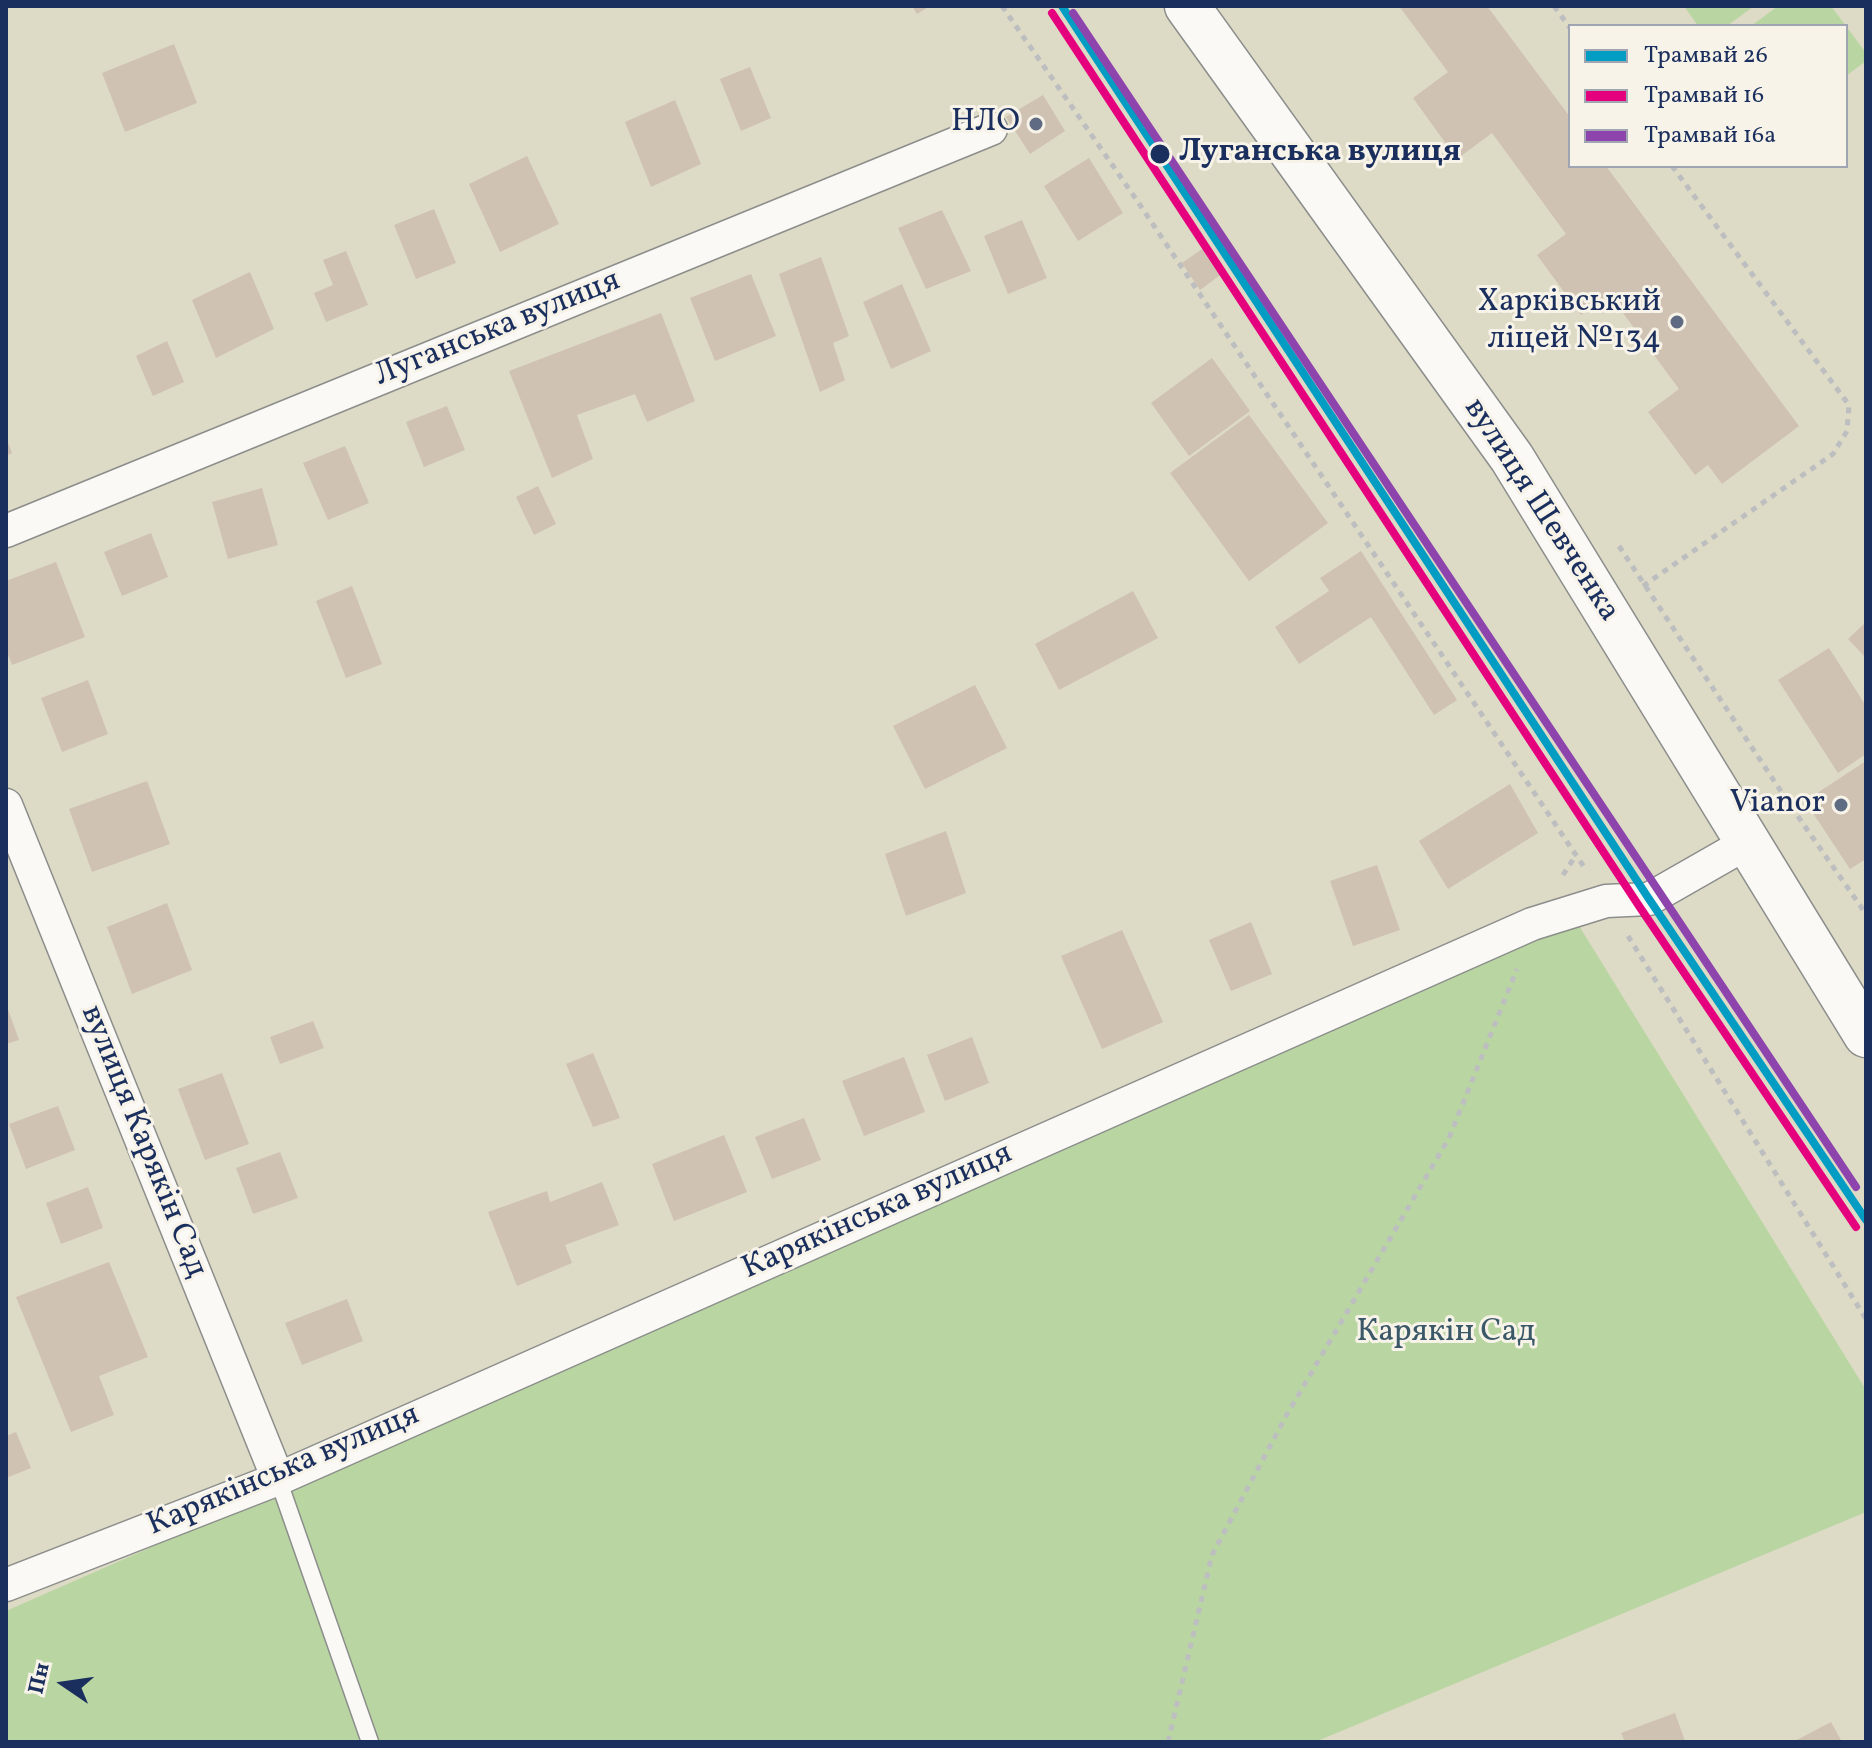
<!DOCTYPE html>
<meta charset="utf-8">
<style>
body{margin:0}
#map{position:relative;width:1872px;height:1748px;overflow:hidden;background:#dddac6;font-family:Vollkorn,serif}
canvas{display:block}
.frame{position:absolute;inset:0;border:8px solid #1b2f5e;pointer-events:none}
.legend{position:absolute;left:1568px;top:24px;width:280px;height:144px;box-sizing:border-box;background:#f7f3e8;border:2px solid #9fa5b1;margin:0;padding:10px 14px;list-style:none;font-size:24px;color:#1b2f5e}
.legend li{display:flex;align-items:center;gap:16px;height:40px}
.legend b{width:40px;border:2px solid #9fa5b1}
.north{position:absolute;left:24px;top:1644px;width:80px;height:80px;-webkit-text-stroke:6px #f7f3e8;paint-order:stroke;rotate:283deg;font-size:22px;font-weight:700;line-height:32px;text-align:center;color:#1b2f5e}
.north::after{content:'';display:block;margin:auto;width:28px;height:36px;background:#1b2f5e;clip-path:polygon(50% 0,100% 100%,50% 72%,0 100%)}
</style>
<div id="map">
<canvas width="1872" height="1748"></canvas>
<div class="frame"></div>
<ul class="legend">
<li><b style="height:10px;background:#039dc3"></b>Трамвай 26</li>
<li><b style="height:10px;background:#e5007d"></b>Трамвай 16</li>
<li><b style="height:10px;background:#8e44ad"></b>Трамвай 16a</li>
</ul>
<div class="north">Пн</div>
</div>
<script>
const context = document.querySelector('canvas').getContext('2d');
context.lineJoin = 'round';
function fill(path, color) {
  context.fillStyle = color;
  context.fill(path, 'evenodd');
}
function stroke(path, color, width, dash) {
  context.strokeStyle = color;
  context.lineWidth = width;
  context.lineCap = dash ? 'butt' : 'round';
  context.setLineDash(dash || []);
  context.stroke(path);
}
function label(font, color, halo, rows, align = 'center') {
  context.font = font + ' Vollkorn,serif';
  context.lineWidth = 6;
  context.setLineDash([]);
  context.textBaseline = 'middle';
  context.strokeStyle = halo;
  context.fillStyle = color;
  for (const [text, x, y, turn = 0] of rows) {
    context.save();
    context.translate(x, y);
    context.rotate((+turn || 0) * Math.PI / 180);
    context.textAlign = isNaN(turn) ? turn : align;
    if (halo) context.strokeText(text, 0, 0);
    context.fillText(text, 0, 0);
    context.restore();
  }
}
fill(new Path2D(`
 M1684 6H1754L1727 26H1698Z
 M1778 6H1831L1846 26H1751Z
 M1846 26 1866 53V61L1846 76Z
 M1576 921 1866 1390V1512L1315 1742H6V1611Z`), '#b9d6a2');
fill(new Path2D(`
 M912 6H930L917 14Z
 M1399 6H1487L1570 117V166H1606L1799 426 1722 484 1708 465 1695 475 1648 412 1679 389 1609 294 1581 315 1537 255 1566 234 1492 133 1457 159 1413 98 1448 72Z
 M174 44 197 103 125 132 102 73Z
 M750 67 771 118 741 131 720 79Z
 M1043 95 1065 131 1030 154 1006 117Z
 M675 100 701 164 651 187 625 122Z
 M527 156 559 224 500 252 469 184Z
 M1089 158 1123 213 1078 241 1044 186Z
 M434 209 456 263 416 279 394 225Z
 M942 210 971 271 926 289 898 228Z
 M1022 220 1047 278 1008 294 984 236Z
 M1205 247 1223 273 1200 290 1182 263Z
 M346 251 368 305 326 322 314 293 333 285 323 260Z
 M821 257 849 336 833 343 845 380 820 392 779 274Z
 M250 272 274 329 216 358 192 300Z
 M751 274 776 336 715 361 690 298Z
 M902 284 931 351 891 369 863 302Z
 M661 313 695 401 647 422 635 394 577 415 593 459 552 478 509 371Z
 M167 341 184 382 153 396 136 356Z
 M1212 358 1250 411 1189 456 1151 403Z
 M447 406 465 450 424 467 406 422Z
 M1249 415 1328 523 1249 581 1170 473Z
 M6 437 12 453 6 456Z
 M345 446 369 503 328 520 303 463Z
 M538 486 556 524 534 535 516 497Z
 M262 488 278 545 228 559 212 502Z
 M151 533 168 577 122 596 104 552Z
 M1361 551 1457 700 1434 715 1371 617 1299 664 1275 627 1329 591 1320 578Z
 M56 562 85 637 12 665 6 649V581Z
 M352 586 382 664 346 678 316 601Z
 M1133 591 1158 638 1059 690 1035 644Z
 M1866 622V658L1848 639Z
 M1829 648 1866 706V754L1838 773 1778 680Z
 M88 680 108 734 62 752 41 698Z
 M975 685 1007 748 925 789 893 726Z
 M1866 761V859L1850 869 1805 801Z
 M147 781 170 844 92 872 69 809Z
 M1510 784 1538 833 1448 889 1419 841Z
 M946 831 966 893 906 916 885 854Z
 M1377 865 1400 930 1353 946 1330 881Z
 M167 903 192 970 132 994 107 927Z
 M1251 922 1272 974 1231 991 1209 940Z
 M1122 930 1163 1022 1102 1049 1061 956Z
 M6 1004 19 1040 6 1044Z
 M313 1021 324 1048 280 1064 270 1037Z
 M972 1037 989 1083 945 1101 927 1055Z
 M593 1053 620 1118 593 1127 566 1064Z
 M904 1057 925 1112 864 1136 842 1081Z
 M222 1073 249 1144 205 1160 178 1089Z
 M58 1106 75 1150 26 1169 9 1124Z
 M804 1118 821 1160 772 1179 755 1137Z
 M724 1135 747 1192 674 1221 652 1164Z
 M280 1152 298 1198 253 1214 236 1168Z
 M602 1182 619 1225 565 1245 572 1263 517 1286 488 1212 547 1191 550 1202Z
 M88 1187 103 1228 61 1244 46 1203Z
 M109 1262 148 1357 99 1376 114 1415 71 1432 16 1297Z
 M347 1299 363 1341 302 1365 285 1323Z
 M16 1432 31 1468 6 1478V1436Z
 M1675 1713 1685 1741 1625 1742 1621 1733Z
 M1831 1722 1842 1742H1793Z`), '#d0c2b2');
const service = new Path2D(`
 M278 1479 370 1742`);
const minor = new Path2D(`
 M6 531 991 129
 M6 805 278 1479
 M6 1585 278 1479 1532 924 1606 901 1649 899 1747 843`);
const primary = new Path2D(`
 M1187 6 1512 458 1866 1035`);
stroke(service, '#8c8e8c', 19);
stroke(minor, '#8c8e8c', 35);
stroke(primary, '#8c8e8c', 47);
stroke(new Path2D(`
 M1002 6 1138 202 1586 870
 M1554 6 1570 28
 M1619 546 1790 805 1866 914
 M1643 586 1833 454 1847 431 1849 405 1672 166
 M1563 875 1576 855
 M1628 936 1866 1319
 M1168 1742 1212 1555 1286 1416 1449 1138 1517 969`), '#bdbebf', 5, [6, 6]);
stroke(service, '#faf9f6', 16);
stroke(minor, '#faf9f6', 32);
stroke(primary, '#faf9f6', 44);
stroke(new Path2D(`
 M1062 6 1649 899 1866 1220`), '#039dc3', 8);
stroke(new Path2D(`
 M1052 13 1639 906 1856 1227`), '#e5007d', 8);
stroke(new Path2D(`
 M1073 13 1856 1187`), '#8e44ad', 8);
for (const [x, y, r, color] of [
 [1036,124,8,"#5f6b82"],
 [1160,154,11,"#1b2f5e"],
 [1677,322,8,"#5f6b82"],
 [1841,805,8,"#5f6b82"]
]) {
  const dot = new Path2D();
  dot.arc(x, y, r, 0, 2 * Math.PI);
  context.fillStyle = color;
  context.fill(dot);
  stroke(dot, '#f7f3e8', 3);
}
label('32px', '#1b2f5e', '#f7f3e8', [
 ["НЛО",1020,124],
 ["Харківський",1661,304],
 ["ліцей №134",1661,341],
 ["Vianor",1825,805]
], 'right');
label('bold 32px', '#1b2f5e', '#f7f3e8', [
 ["Луганська вулиця",1179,154]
], 'left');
label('32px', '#1b2f5e', '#f7f3e8', [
 ["Луганська вулиця",498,330,-22],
 ["вулиця Шевченка",1540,511,57],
 ["вулиця Карякін Сад",142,1142,68],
 ["Карякінська вулиця",878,1213,-24],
 ["Карякінська вулиця",284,1472,-23]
]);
label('32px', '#3b5868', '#f7f3e8', [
 ["Карякін Сад",1446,1334]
]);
</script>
